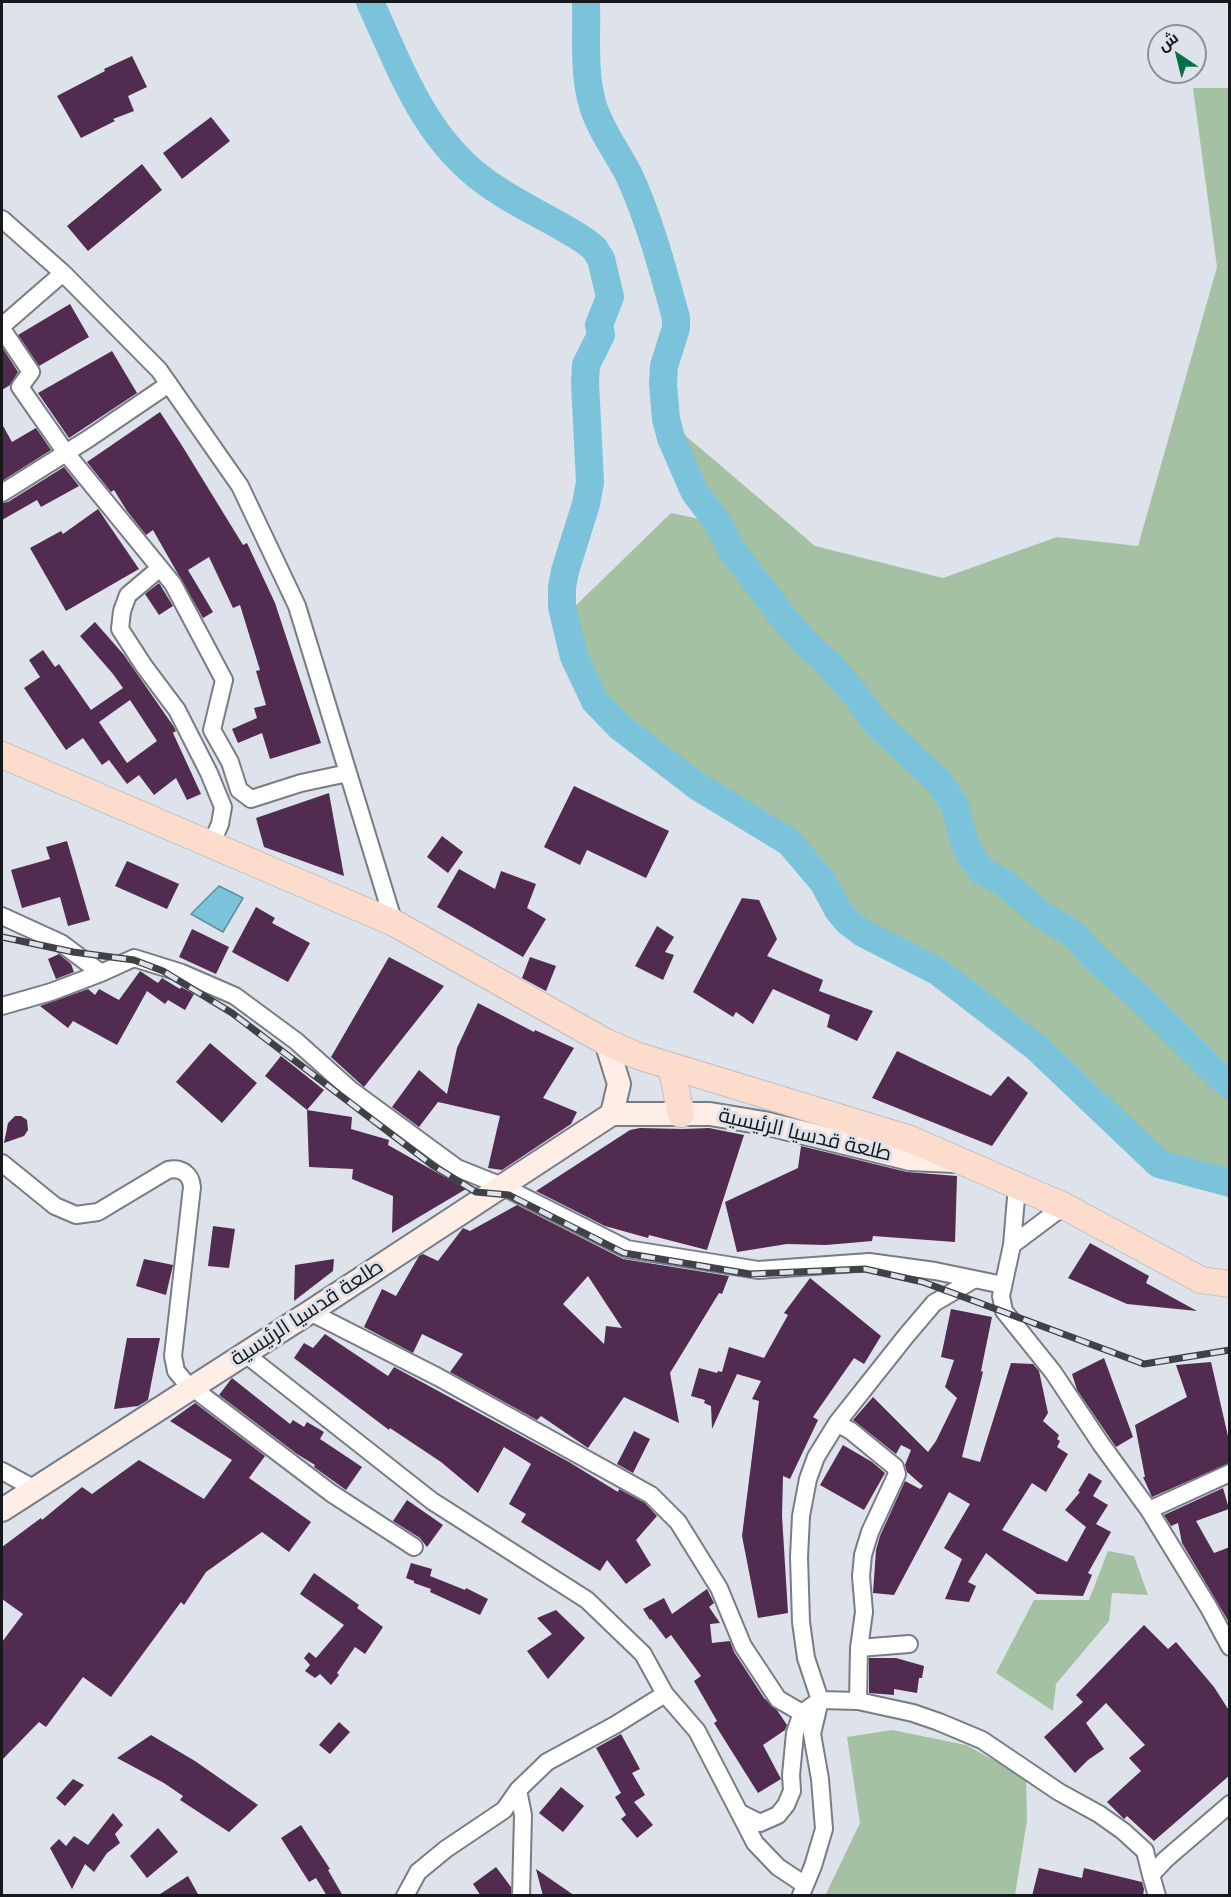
<!DOCTYPE html>
<meta charset="utf-8">
<style>
body{margin:0}
#map{position:relative;width:1231px;height:1897px;overflow:hidden;background:#dde2eb;font-family:"IBM Plex Serif",Cairo,serif}
canvas{display:block}
.frame{position:absolute;inset:0;border:3px solid #17181b;pointer-events:none}
.north{position:absolute;left:1147px;top:24px;width:60px;height:60px;box-sizing:border-box;background:#dde2eb;border:2px solid #8e9198;border-radius:50%;rotate:325deg;font-size:16px;font-weight:700;line-height:24px;text-align:center;color:#17181b}
.north::after{content:'';display:block;margin:auto;width:21px;height:27px;background:#056f47;clip-path:polygon(50% 0,100% 100%,50% 72%,0 100%)}
</style>
<div id="map">
<canvas width="1231" height="1897"></canvas>
<div class="frame"></div>
<div class="north">ش</div>
</div>
<script>
const context = document.querySelector('canvas').getContext('2d');
context.lineJoin = 'round';
function fill(path, color) {
  context.fillStyle = color;
  context.fill(path, 'evenodd');
}
function stroke(path, color, width, dash) {
  context.strokeStyle = color;
  context.lineWidth = width;
  context.lineCap = dash ? 'butt' : 'round';
  context.setLineDash(dash || []);
  context.stroke(path);
}
function label(font, color, halo, rows, align = 'center') {
  context.font = font + ' "IBM Plex Serif",Cairo,serif';
  context.lineWidth = 6;
  context.setLineDash([]);
  context.textBaseline = 'middle';
  context.strokeStyle = halo;
  context.fillStyle = color;
  for (const [text, x, y, turn = 0] of rows) {
    context.save();
    context.translate(x, y);
    context.rotate((+turn || 0) * Math.PI / 180);
    context.textAlign = isNaN(turn) ? turn : align;
    if (halo) context.strokeText(text, 0, 0);
    context.fillText(text, 0, 0);
    context.restore();
  }
}
fill(new Path2D(`
 M1193 88H1230L1229 1183 1159 1164 1027 1040 937 971 847 921 823 882 789 842 688 779 620 727 582 677 564 617 671 513 719 523 711 513 666 419 815 546 943 578 1057 537 1138 546 1217 267ZM720 525 823 655V656L765 592ZM846 683 918 764V765L889 737ZM1052 922 1074 935 1115 976H1114Z
 M1108 1551 1134 1556 1148 1595 1112 1593 1109 1621 1056 1684 1053 1711 996 1673 1034 1600H1089Z
 M892 1730 966 1745 1026 1778 1027 1820 1015 1895 825 1896 860 1823 847 1737Z`), '#a5c1a3');
const water = new Path2D(`
 M219 886 243 898 223 932 191 914Z`);
fill(water, '#7bc3db');
stroke(water, '#5d90a1', 1.5);
stroke(new Path2D(`
 M370 2C401 69 424 138 487 183 517 205 554 220 585 241L594 248 601 259 610 297 599 325 601 335 586 365 585 382 590 482 586 504 565 571 562 587V607L574 657 595 701 620 727 697 786 789 842 823 882 838 910 847 921 863 933 937 971 1037 1048 1159 1164 1230 1183
 M586 2C587 36 583 73 593 106 601 131 617 152 629 175 650 221 663 270 676 318V328L664 366 663 384 666 419 671 438 694 491 718 523 732 550 786 621 810 647 832 667 862 703 875 722 939 782 955 806 964 841 972 858 982 871 1004 883 1041 914 1074 935 1098 961 1140 998 1230 1086`), '#7bc3db', 28);
fill(new Path2D(`
 M132 56 147 87 128 96 134 111 113 119 115 121 81 138 57 96 105 71 104 69Z
 M211 117 230 141 182 179 163 153Z
 M142 164 162 190 88 251 67 226Z
 M70 304 89 337 39 366 18 335Z
 M2 347 18 372 10 385 2 390Z
 M112 351 137 393 69 438 38 393Z
 M160 412 181 444 243 545 247 543 275 603 321 743 270 759 262 733 238 743 232 729 257 718 254 708 266 705 256 671 260 670 240 605 233 608 209 557 188 570 213 612 203 618 153 530 146 535 127 511 114 490 111 492 87 462Z
 M2 424 12 442 36 428 51 450 2 481Z
 M64 467 79 486 41 507 37 500 2 520V503L8 502Z
 M98 509 139 569 66 611 30 548 61 531 63 534Z
 M159 583 173 606 159 615 145 594Z
 M95 622 124 655 174 727 176 731 173 733 201 794 187 800 176 778 154 795 139 775 127 784 109 760 102 765 83 738 66 750 24 688 40 677 29 660 43 650 55 667 59 664 91 710 123 688 113 674 80 636ZM130 700 157 741 127 763 99 722Z
 M574 786 669 831 646 878 587 850 580 865 544 847Z
 M329 793 344 876 264 847 256 818Z
 M442 836 463 852 448 873 427 857Z
 M67 841 90 920 68 926 60 897 22 908 11 870 50 859 46 847Z
 M127 861 179 884 167 909 115 886Z
 M459 869 495 889 501 871 536 884 527 908 546 919 523 957 437 907Z
 M742 898 759 900 777 939 767 956 823 980 819 991 873 1011 857 1041 827 1027 830 1015 773 989 753 1024 736 1012 733 1017 693 992Z
 M256 907 275 918 272 923 310 943 288 982 232 952Z
 M657 926 674 937 665 952 674 955 663 980 635 966Z
 M192 929 229 947 216 974 179 957Z
 M59 954 71 964 74 972 56 979 48 959Z
 M389 957 444 986 364 1087 331 1057Z
 M530 957 556 966 546 991 522 978Z
 M140 971 158 983 162 978 180 989 181 987 194 994 185 1010 168 1000 165 1004 147 991 117 1045 73 1021 68 1028 40 1006 88 989 95 995 99 989 119 1000Z
 M478 1003 534 1032 535 1030 574 1048 543 1098 577 1112 571 1124 502 1170 488 1168 500 1116 438 1102 419 1127 392 1107 419 1070 447 1094 457 1048Z
 M210 1043 257 1083 222 1123 176 1082Z
 M897 1051 991 1096 1008 1076 1028 1093 992 1146 872 1098Z
 M281 1056 324 1090 307 1110 265 1076Z
 M307 1110 352 1117 351 1129 389 1140 388 1145 466 1189 392 1233 393 1196 352 1179 353 1169 309 1167Z
 M15 1116H21L27 1120 28 1130 24 1136 4 1143 8 1123Z
 M640 1128 683 1129 709 1128 744 1135 707 1250 649 1235 648 1238 605 1226 536 1191 630 1130Z
 M801 1146 907 1172 957 1176 955 1242 873 1236 872 1241 826 1245 787 1244 737 1252 725 1202 798 1168Z
 M517 1205 623 1259 729 1276 722 1294 719 1293 670 1373 679 1423 624 1397 588 1448 541 1416 537 1420 450 1372 463 1354 422 1334 413 1353 364 1327 382 1289 396 1296 419 1256 423 1254 438 1261 463 1228 470 1231ZM588 1276 622 1328 606 1326 604 1344 563 1304Z
 M213 1226 235 1229 229 1268 208 1266Z
 M1090 1243 1149 1276 1146 1283 1197 1311 1127 1304 1068 1278Z
 M144 1259 173 1265 166 1295 136 1286Z
 M334 1259 333 1271 294 1301 295 1265Z
 M810 1278 881 1336 864 1364 854 1358 813 1417 818 1420 790 1479 783 1476 782 1516 788 1613 758 1618 742 1536 759 1401 752 1399 761 1381 737 1374 712 1429 711 1406 704 1403 705 1400 691 1396 699 1368 717 1373 718 1371 722 1372 729 1347 764 1358 788 1315 784 1313Z
 M951 1309 992 1317 981 1371 983 1372 962 1457 980 1462 1011 1363 1033 1364 1039 1371 1048 1413 1043 1421 1059 1435 1057 1439 1060 1441 1057 1447 1068 1454 1046 1492 1032 1483 1002 1530 1067 1562 1086 1527 1065 1510 1080 1492 1078 1491 1089 1473 1102 1481 1093 1496 1108 1505 1096 1524 1111 1532 1088 1573 1092 1575 1083 1596 1037 1594 986 1553 968 1582 976 1586 969 1602 945 1599 962 1559 944 1548 970 1504 949 1492 894 1595 873 1593 876 1550 880 1536 905 1481 920 1489 923 1486 907 1472 905 1465 911 1450 901 1445 896 1454 853 1420 873 1397 928 1452 936 1441 957 1398 945 1387 954 1360 941 1357Z
 M325 1334 388 1376 394 1367 569 1462 618 1492 619 1489 645 1503 657 1516 636 1540 651 1565 626 1584 607 1560 600 1571 521 1522 526 1514 509 1504 531 1464 504 1447 478 1493 441 1462 390 1428 389 1430 294 1358 304 1343 313 1348Z
 M127 1338H160L148 1400 138 1406 114 1409Z
 M1104 1358 1133 1437 1116 1447 1077 1390 1072 1374Z
 M1211 1362 1230 1445V1463L1152 1497 1143 1477H1145L1135 1425 1187 1397 1176 1365Z
 M232 1378 290 1424 293 1420 304 1427 307 1422 324 1432 320 1439 362 1467 346 1490 314 1467 315 1465 297 1454 219 1395Z
 M195 1403 265 1456 249 1478 311 1522 289 1552 262 1532 206 1572 184 1605 181 1602 111 1697 83 1677 46 1727 39 1722 2 1760V1642L23 1614 2 1599V1547L41 1518 42 1520 82 1487 92 1494 139 1460 204 1499 232 1460 170 1421Z
 M634 1431 650 1439 633 1473 617 1464Z
 M843 1445 872 1462 885 1473 864 1510 820 1485Z
 M1223 1488 1229 1509 1196 1521 1214 1553 1230 1547V1624L1182 1543 1178 1523 1171 1526 1164 1515Z
 M407 1500 443 1525 427 1547 420 1538 393 1521Z
 M411 1563 432 1569 430 1576 465 1590 466 1588 488 1599 480 1615 430 1592 431 1589 414 1583V1581L406 1578Z
 M314 1573 359 1605 357 1608 383 1627 365 1654 355 1647 337 1673 339 1675 331 1685 320 1674 315 1678 305 1671 310 1665 304 1658 309 1652 316 1658 344 1625 300 1594Z
 M707 1589 714 1603 709 1607 720 1623 710 1624 712 1643 730 1641 734 1652 764 1698 777 1710 787 1725 785 1730 763 1745 781 1779 758 1793 714 1723 717 1721 694 1681 701 1676 671 1635 666 1639 651 1619 650 1620 643 1609 664 1598 672 1614Z
 M556 1610 585 1638 548 1679 527 1651 552 1634 537 1618Z
 M1144 1625 1168 1649 1176 1642 1214 1687 1230 1712V1775L1154 1841 1127 1816 1124 1819 1107 1802 1141 1771 1129 1758 1145 1745 1106 1703 1086 1723 1104 1749 1088 1760 1075 1773 1044 1737 1083 1702 1076 1695Z
 M869 1658H896L924 1666 922 1678H919L917 1693 894 1689V1695L869 1693Z
 M339 1722 350 1732 330 1754 319 1745Z
 M621 1734 640 1769 632 1773 645 1795 634 1802 653 1825 637 1838 621 1819 626 1815 615 1797 621 1793 596 1748Z
 M151 1735 195 1761 258 1805 229 1832 180 1800 183 1796 164 1783 117 1758Z
 M73 1779 84 1785 65 1806 56 1798Z
 M561 1787 584 1806 563 1832 539 1813Z
 M113 1813 123 1825 115 1834 120 1843 107 1853 94 1872 85 1864 72 1889 50 1848 59 1839 66 1846 74 1836 88 1845Z
 M301 1825 330 1869 328 1870 343 1896H327L316 1878 309 1882 281 1838Z
 M158 1828 178 1852 147 1878 130 1856Z
 M496 1867 511 1887V1896H481L473 1884Z
 M1039 1868 1082 1878 1084 1868 1142 1882 1144 1889 1143 1896H1032Z
 M536 1869 575 1896H543Z
 M188 1876 199 1896H157Z`), '#512b50');
const street = new Path2D(`
 M2 219 63 273 159 370 240 486 297 606 394 923
 M2 326 63 273
 M2 329 31 372 20 387 66 453 173 584 224 680 212 730 230 762 239 790 251 799 301 783 348 773
 M2 493 88 439 169 384
 M160 568 128 595 122 611 120 629 144 666 177 710 209 773 223 807 220 824 211 845
 M2 916 61 943 101 973 134 958 182 973 235 996 296 1041 351 1090 457 1168 502 1186 627 1249 758 1270 869 1262 935 1271 1003 1285
 M2 1006 51 992 101 973
 M2 1163 55 1206 76 1215 98 1212 168 1170C181 1167 191 1174 192 1187L173 1356 176 1371 186 1383 331 1493 414 1547
 M1017 1186 1012 1245 1001 1296 1004 1311 1053 1372 1101 1444 1149 1510 1209 1608 1230 1647
 M1012 1245 1064 1206
 M310 1312 438 1377 651 1495 678 1522 719 1588 743 1646 778 1699 802 1713
 M244 1353 432 1501 587 1600 643 1654 665 1694 697 1731 755 1843 778 1867 805 1885
 M837 1423 851 1431 895 1467 897 1474 870 1532 863 1555 861 1576 864 1612 859 1648 858 1701
 M2 1471 35 1489
 M1149 1510 1230 1473
 M859 1648 909 1644
 M518 1790 523 1815 521 1896
 M740 1813 760 1823 778 1815 786 1805 792 1791 791 1775 795 1733 802 1713 820 1700 858 1701 913 1713 939 1722 982 1740 1059 1792 1099 1814 1123 1831 1145 1851 1151 1875
 M801 1895 813 1866 824 1829 820 1779 812 1734 820 1700 806 1658 801 1622 799 1557 801 1516 808 1479 816 1457 837 1423 906 1336 934 1303 973 1280
 M405 1896 418 1872 446 1849 504 1810 518 1790 547 1762 615 1725 665 1694
 M1157 1896 1151 1875 1166 1859 1230 1804`);
const secondary = new Path2D(`
 M606 1042 619 1084 612 1114
 M2 1510 310 1312 612 1114H710L764 1123 910 1159 955 1161`);
const primary = new Path2D(`
 M2 755 394 923 606 1042 638 1056 910 1139 1064 1206 1201 1280 1230 1284
 M671 1066 681 1114`);
stroke(street, '#787c85', 20);
stroke(secondary, '#787c85', 26);
stroke(primary, '#bebebf', 28);
stroke(street, '#fff', 16);
stroke(secondary, '#feeee6', 22);
stroke(primary, '#fcddcd', 26);
const rail = new Path2D(`
 M2 937 73 952 134 960 163 971 232 1013 432 1165 476 1192 509 1195 624 1253 750 1274 865 1269 923 1282 1144 1364 1230 1350`);
stroke(rail, '#404146', 7);
stroke(rail, '#dde2eb', 4.5, [14]);
label('21px', '#17181b', '#dde2eb', [
 ["طلعة قدسيا الرئيسية",805,1135,13],
 ["طلعة قدسيا الرئيسية",307,1313,-33]
]);
</script>
